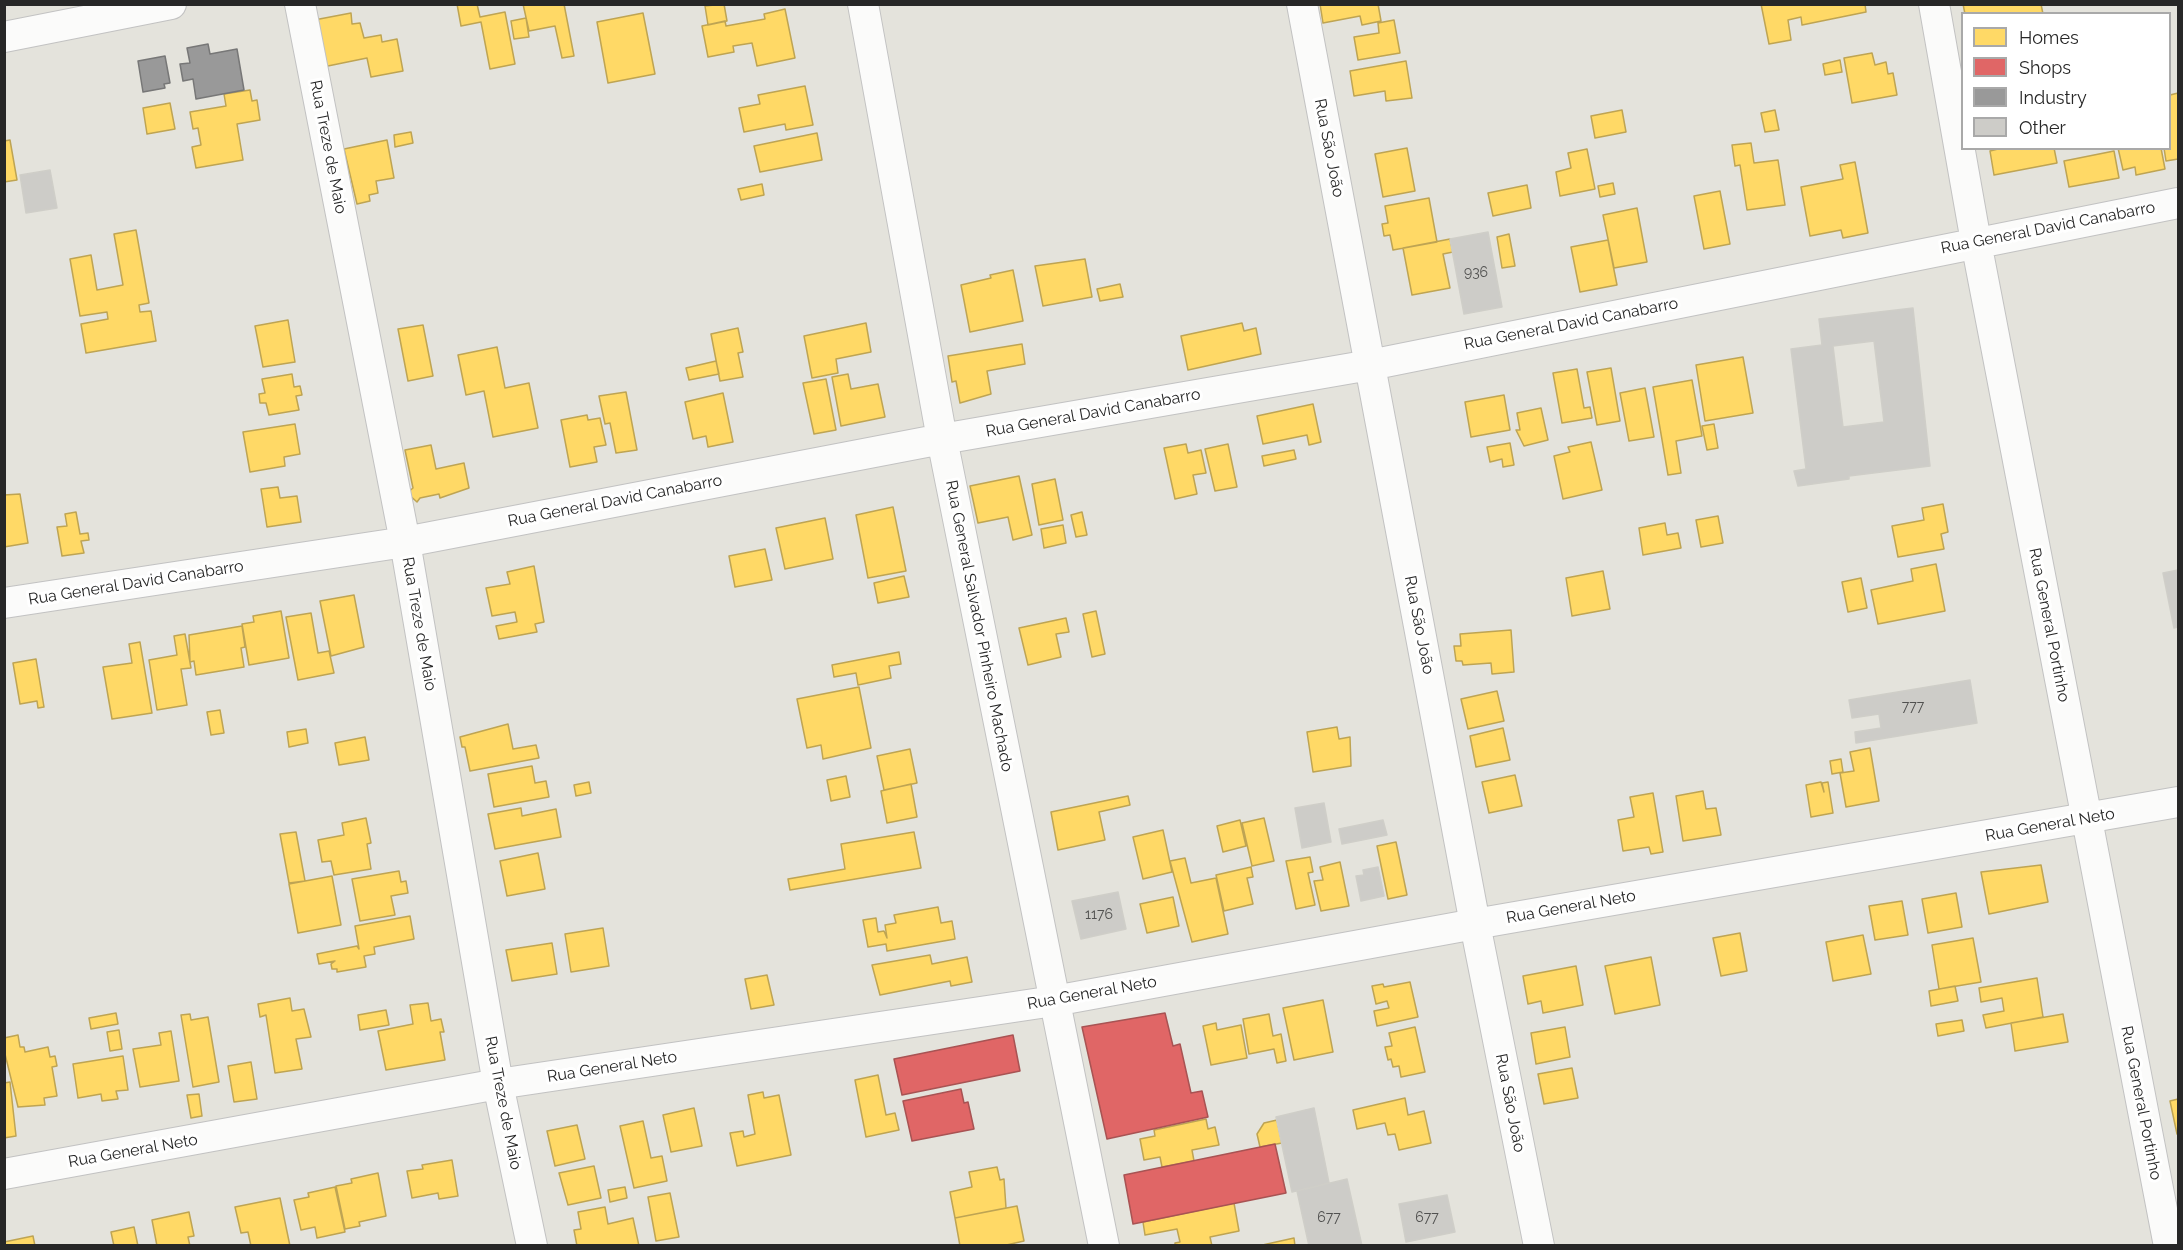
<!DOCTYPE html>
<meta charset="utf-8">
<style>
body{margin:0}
#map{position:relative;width:2183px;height:1250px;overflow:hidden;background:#e4e3dc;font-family:Raleway,sans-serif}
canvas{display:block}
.frame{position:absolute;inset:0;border:6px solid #272727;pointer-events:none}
.legend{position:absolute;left:1961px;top:12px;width:210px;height:138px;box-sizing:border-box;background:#fff;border:2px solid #a9a9a9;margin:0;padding:8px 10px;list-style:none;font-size:18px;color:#272727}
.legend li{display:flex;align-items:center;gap:12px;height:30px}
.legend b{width:30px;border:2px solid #a9a9a9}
</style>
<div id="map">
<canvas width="2183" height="1250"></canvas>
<div class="frame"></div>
<ul class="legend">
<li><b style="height:16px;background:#ffd966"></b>Homes</li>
<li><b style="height:16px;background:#e06666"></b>Shops</li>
<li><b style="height:16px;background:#999"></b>Industry</li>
<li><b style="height:16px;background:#cdccc8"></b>Other</li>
</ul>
</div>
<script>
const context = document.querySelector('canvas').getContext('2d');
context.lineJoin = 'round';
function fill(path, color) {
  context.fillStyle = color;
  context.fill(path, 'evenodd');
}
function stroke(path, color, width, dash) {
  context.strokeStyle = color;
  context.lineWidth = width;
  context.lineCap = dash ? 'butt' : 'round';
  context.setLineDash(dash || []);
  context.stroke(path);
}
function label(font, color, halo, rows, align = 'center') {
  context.font = font + ' Raleway,sans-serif';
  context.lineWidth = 6;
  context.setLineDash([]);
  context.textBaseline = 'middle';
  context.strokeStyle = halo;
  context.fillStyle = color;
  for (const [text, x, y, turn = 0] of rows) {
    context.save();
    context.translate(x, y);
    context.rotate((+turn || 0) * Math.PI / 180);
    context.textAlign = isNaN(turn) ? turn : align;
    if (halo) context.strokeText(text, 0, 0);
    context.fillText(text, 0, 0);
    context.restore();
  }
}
const homes = new Path2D(`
 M457 4H477L480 17 505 12 515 64 490 69 481 22 461 26Z
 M523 4H564L574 56 562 58 555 26 529 31Z
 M724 4 727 21 708 25 705 6Z
 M1320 4H1378L1381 21 1362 25 1360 16 1323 23Z
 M1761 4H1865L1866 12 1802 25 1801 17 1788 20 1791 40 1769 44Z
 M1963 4H2041L2043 14H1965Z
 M785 9 795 58 757 66 752 43 733 46 734 52 708 57 702 26 725 21 726 26 765 19 764 14Z
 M351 13 352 24 360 23 364 38 381 35 382 42 397 39 403 71 371 77 367 58 318 68 309 21Z
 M643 13 655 74 608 83 597 22Z
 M526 18 529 37 514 39 511 21Z
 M1394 20 1400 53 1358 60 1354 37 1379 33 1378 23Z
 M1872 53 1875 65 1886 62 1888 74 1893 73 1897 95 1852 103 1844 58Z
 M1840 60 1842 72 1825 75 1823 64Z
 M1406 61 1412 98 1386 101 1385 91 1354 96 1350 71Z
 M805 86 813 125 786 130 785 124 744 132 739 108 760 104 758 95Z
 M250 90 252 101 257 100 260 120 237 124 243 160 196 168 192 147 201 145 198 128 193 129 190 112 226 106 224 94Z
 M2178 93V159L2166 161 2164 148H2170V95Z
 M170 103 175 129 147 134 143 108Z
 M1622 110 1626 132 1595 138 1591 116Z
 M1775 110 1779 130 1765 132 1761 113Z
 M411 132 413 143 395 147 394 135Z
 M817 133 822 160 760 172 754 146Z
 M10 140 17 180 4 182V141Z
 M387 140 394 178 376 181 378 193 369 195 370 201 357 204 344 149Z
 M1751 143 1754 163 1778 160 1785 205 1747 210 1740 165 1735 166 1732 145Z
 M1407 148 1415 191 1383 197 1375 154Z
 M2002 148H2054L2057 163 1994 175 1990 151Z
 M2118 148H2161L2165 169 2136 175 2135 167 2123 170Z
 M1587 149 1595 189 1560 196 1556 172 1571 168 1568 153Z
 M2114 151 2119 178 2069 187 2064 161Z
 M1855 162 1868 233 1843 238 1841 230 1810 236 1801 187 1843 179 1840 165Z
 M1613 183 1615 194 1600 197 1598 186Z
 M762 184 764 195 741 200 738 189Z
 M1527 185 1531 208 1493 216 1488 193Z
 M1720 191 1730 244 1704 249 1694 196Z
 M1429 198 1437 242 1393 250 1390 235 1384 236 1382 224 1388 223 1385 206Z
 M1637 208 1647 262 1614 268 1603 215Z
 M136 230 149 303 139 305 140 312 151 311 156 341 86 353 81 324 108 319 107 312 80 316 70 259 91 255 97 290 123 285 114 234Z
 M1509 234 1515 266 1502 268 1497 237Z
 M1450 239 1453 252 1443 254 1450 288 1412 295 1403 248Z
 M1608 240 1617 285 1580 292 1571 247Z
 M1085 259 1092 297 1043 306 1035 266Z
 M1013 270 1023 321 970 332 961 285 991 278 990 275Z
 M1120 284 1123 297 1100 301 1097 289Z
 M288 320 295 362 263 367 255 326Z
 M866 323 871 352 836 359 838 373 812 378 804 336Z
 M1242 323 1244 331 1256 328 1261 354 1188 370 1181 336Z
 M423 325 433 376 408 381 398 329Z
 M738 328 743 352 738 353 743 377 720 381 711 334Z
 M1022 344 1025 364 987 371 991 394 960 403 956 381 952 382 948 356Z
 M497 347 505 388 529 383 538 428 493 437 484 391 466 395 458 355Z
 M1743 357 1753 413 1705 421 1696 365Z
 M716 361 719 374 689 380 686 368Z
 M1611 368 1620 421 1597 425 1587 372Z
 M1577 369 1584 408 1590 407 1592 418 1562 423 1553 373Z
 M292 374 294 387 300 386 302 395 296 396 299 410 269 415 266 403H260L259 394 265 393 262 379Z
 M848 374 851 389 878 384 885 417 841 426 832 377Z
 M826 379 836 430 814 434 803 383Z
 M1692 380 1702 436 1676 441 1681 473 1668 475 1653 387Z
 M1645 388 1654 437 1629 441 1620 393Z
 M626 392 637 450 616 453 610 423 605 424 599 396Z
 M723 393 733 442 708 447 706 436 693 439 685 402Z
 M1504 395 1510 430 1471 437 1465 402Z
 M1313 404 1321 442 1309 445 1307 435 1263 444 1257 416Z
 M1541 408 1548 440 1524 446 1516 430H1520L1517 413Z
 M587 415 588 420 600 418 606 445 594 447 597 462 570 467 561 420Z
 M295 424 300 454 284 457 285 466 250 472 243 432Z
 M1714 424 1718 448 1707 450 1702 426Z
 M1591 442 1602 490 1563 499 1554 456 1570 452 1568 447Z
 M1510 443 1514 465 1503 467 1502 459 1490 462 1487 447Z
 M1186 444 1188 453 1201 450 1206 473 1193 475 1197 494 1175 499 1164 448Z
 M1228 444 1237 487 1215 491 1205 449Z
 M431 445 436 469 464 463 469 488 440 498 439 494 420 498 417 502 407 493 413 488 405 450Z
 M1294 450 1296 459 1264 466 1262 456Z
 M1019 476 1032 535 1013 540 1008 517 978 523 970 486Z
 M1055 479 1063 520 1039 525 1032 484Z
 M278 487 280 498 297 496 301 522 267 527 261 489Z
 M20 494 28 543 4 547V495Z
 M1943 504 1948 532 1941 534 1944 549 1898 557 1892 526 1924 520 1922 508Z
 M893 507 906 571 868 578 856 515Z
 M76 512 80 534 88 533 89 540 81 541 84 553 62 556 57 527 67 526 65 514Z
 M1082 512 1087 535 1076 537 1071 515Z
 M1718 516 1723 543 1701 547 1696 520Z
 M825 518 833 559 785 569 776 528Z
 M1665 523 1667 535 1678 533 1681 548 1643 555 1639 528Z
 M1063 525 1066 543 1044 548 1041 529Z
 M765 549 772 580 735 587 729 556Z
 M1936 564 1945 611 1878 624 1871 590 1913 581 1911 569Z
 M534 566 544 622 535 624 537 632 499 639 496 626 517 622 515 612 492 616 486 588 510 584 507 572Z
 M1603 571 1610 609 1572 616 1566 578Z
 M904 576 909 597 878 603 874 583Z
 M1861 578 1867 608 1848 612 1842 582Z
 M354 595 364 647 331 656 320 601Z
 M281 611 289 658 249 665 242 624 254 622 253 616Z
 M1096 611 1105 654 1092 657 1083 614Z
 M311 613 318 653 329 651 334 673 298 680 286 617Z
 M1066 618 1069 632 1056 634 1061 657 1028 665 1019 628Z
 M242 626 245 647 241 648 244 667 196 675 194 661 190 662 189 635Z
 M1511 630 1514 672 1492 674 1491 663 1463 665 1462 661H1456L1454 646H1461L1460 634Z
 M185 634 191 668 181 669 187 705 157 710 149 660 177 655 174 636Z
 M140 642 152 713 112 719 103 667 132 663 129 644Z
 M899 652 901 664 889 666 891 678 858 685 856 673 834 677 832 665Z
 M36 659 44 707 38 708 37 701 20 704 13 663Z
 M859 687 871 748 823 759 821 745 807 748 797 699Z
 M1497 691 1504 721 1468 729 1461 699Z
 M220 710 224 733 211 735 207 712Z
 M508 724 513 749 536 745 539 758 470 771 465 747H462L460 737Z
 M1337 727 1339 739 1350 737 1351 766 1313 772 1307 732Z
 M1503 728 1510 760 1476 767 1470 736Z
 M306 729 308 743 289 747 287 732Z
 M365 737 369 760 339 765 335 743Z
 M1870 748 1879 801 1846 807 1840 773 1854 771 1850 752Z
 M910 749 917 783 884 790 877 756Z
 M1841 759 1843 772 1832 774 1830 761Z
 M532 766 535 783 546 781 549 797 494 807 488 774Z
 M1515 775 1522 806 1489 813 1482 782Z
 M846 776 850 797 831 801 827 780Z
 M589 782 591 793 576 796 574 785Z
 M1821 782 1824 792 1822 783 1828 782 1833 813 1811 817 1806 785Z
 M911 784 917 817 887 823 881 791Z
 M1703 791 1706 809 1716 808 1721 835 1683 841 1676 796Z
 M1653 793 1663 852 1651 854 1649 847 1623 851 1618 820 1634 817 1630 797Z
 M1128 796 1130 805 1099 812 1105 840 1058 850 1051 812Z
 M521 808 522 816 556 809 561 837 495 849 488 814Z
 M366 818 371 843 367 844 371 869 334 875 331 861 322 862 318 840 344 835 342 823Z
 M1264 818 1274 861 1252 866 1242 823Z
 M1240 820 1246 846 1223 852 1217 826Z
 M1163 830 1172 872 1143 879 1133 837Z
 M296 832 305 881 289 883 280 834Z
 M914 832 921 868 790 890 788 879 845 869 841 844Z
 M1396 842 1407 895 1388 899 1377 846Z
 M538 853 545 889 507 896 500 861Z
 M1310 857 1313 872 1308 873 1315 905 1296 909 1286 861Z
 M1185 858 1191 883 1216 878 1228 934 1192 942 1170 861Z
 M1340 862 1349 906 1321 911 1314 881 1323 880 1320 867Z
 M2041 865 2048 902 1989 914 1981 872Z
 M1251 867 1253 877 1247 878 1253 904 1224 911 1216 875Z
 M399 871 401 882 406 881 408 893 391 896 395 915 360 921 352 879Z
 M332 876 341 925 298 933 289 884Z
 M1956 893 1962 927 1928 933 1922 899Z
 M1173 897 1179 926 1147 933 1140 904Z
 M1902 901 1908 935 1875 940 1869 906Z
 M938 907 941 923 952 921 955 939 887 951 886 944 868 947 863 920 876 918 878 932 884 931 887 938 885 925 896 923 894 915Z
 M410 916 414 939 374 947 375 954 364 956 366 967 337 972V969H332L331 964 335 961 319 964 317 954 357 946 359 949 355 926Z
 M603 928 609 966 571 972 565 934Z
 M1740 933 1747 971 1721 976 1713 938Z
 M1863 935 1871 974 1833 981 1826 942Z
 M1973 938 1981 982 1939 989 1932 945Z
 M552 943 557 974 512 981 506 950Z
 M930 955 932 964 967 957 972 982 951 986 950 981 880 995 872 965Z
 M1651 957 1660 1005 1615 1014 1605 966Z
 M1576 966 1583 1005 1543 1013 1541 1001 1528 1004 1523 976Z
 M767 975 774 1005 751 1009 745 979Z
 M2037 978 2043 1017 1986 1028 1983 1015 2004 1011 2002 998 1981 1002 1979 988Z
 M1410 982 1418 1017 1377 1026 1374 1011 1389 1008 1387 1001 1376 1004 1372 986 1383 984 1384 987Z
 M1955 986 1958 1001 1931 1006 1929 991Z
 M290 998 292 1011 304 1009 311 1037 296 1039 302 1069 275 1073 266 1015 260 1017 258 1004Z
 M1323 1000 1333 1052 1294 1060 1283 1008Z
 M428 1003 431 1021 441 1019 444 1032H440L445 1060 386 1070 378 1031 413 1024 410 1005Z
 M386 1010 389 1025 360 1030 358 1015Z
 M116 1013 118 1024 91 1029 89 1018Z
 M190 1014 191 1020 208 1017 219 1082 193 1087 181 1015Z
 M1269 1014 1273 1036 1281 1034 1286 1061 1277 1063 1274 1049 1249 1054 1243 1019Z
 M2063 1014 2068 1042 2015 1051 2011 1023Z
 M1962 1020 1964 1031 1938 1036 1936 1024Z
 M1216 1023 1217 1030 1241 1025 1247 1058 1211 1065 1203 1026Z
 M1415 1027 1425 1072 1401 1077 1399 1066 1393 1067 1391 1059 1388 1060 1385 1047 1392 1046 1389 1033Z
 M1565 1027 1570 1057 1536 1064 1531 1033Z
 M119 1030 122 1049 110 1051 107 1032Z
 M171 1031 179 1081 140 1087 133 1049 161 1045 159 1033Z
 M18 1035 20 1047H24L25 1052 48 1047 50 1057 55 1056 57 1066 52 1067 57 1096 44 1098 45 1105 18 1107 4 1050V1038Z
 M123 1056 128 1090 116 1091 118 1099 102 1101 101 1094 78 1098 73 1064Z
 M251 1062 257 1099 234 1102 228 1066Z
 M1572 1068 1578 1098 1544 1104 1538 1074Z
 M878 1075 886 1115 895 1113 899 1130 866 1137 855 1080Z
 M10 1082 16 1136 4 1138V1083Z
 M763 1092 764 1098 779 1095 791 1155 737 1166 730 1133 743 1131 744 1137 755 1134 748 1095Z
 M199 1094 202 1116 191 1118 187 1095Z
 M1405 1098 1408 1115 1424 1111 1431 1143 1399 1150 1395 1134 1388 1135 1385 1123 1357 1129 1353 1110Z
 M2178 1099V1134H2177L2170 1101Z
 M694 1108 702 1146 671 1152 663 1115Z
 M1206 1119 1208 1129 1215 1127 1219 1145 1192 1150 1194 1161 1162 1167 1160 1157 1144 1160 1140 1139 1155 1136 1154 1130Z
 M1277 1120 1282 1143 1260 1147 1257 1134 1264 1123Z
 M643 1121 651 1158 662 1156 667 1181 634 1188 620 1126Z
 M577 1125 585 1159 555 1166 547 1131Z
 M452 1160 458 1196 439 1199 438 1193 412 1198 407 1171 423 1169 422 1165Z
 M594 1166 601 1198 568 1205 559 1173Z
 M997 1167 1000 1180 1004 1179 1006 1208 955 1218 950 1192 972 1187 969 1172Z
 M378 1173 386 1216 359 1222 360 1226 345 1229 336 1186 352 1183 351 1179Z
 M335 1187 345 1232 317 1238 315 1227 301 1230 294 1200 309 1197 308 1193Z
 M625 1187 627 1198 610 1202 608 1190Z
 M670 1193 679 1237 656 1241 648 1197Z
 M280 1198 290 1246H251L248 1232 241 1233 235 1207Z
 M1234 1203 1239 1231 1210 1237 1212 1246H1175V1243L1180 1242 1177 1229 1145 1235 1143 1222Z
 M1017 1206 1024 1241 1002 1246H960L955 1218Z
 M605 1207 608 1224 633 1218 639 1246H577L574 1230 581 1229 578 1212Z
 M189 1212 194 1236 188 1237 190 1246H157L152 1220Z
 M134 1227 138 1246H114L111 1232Z
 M33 1236 35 1246H4V1242Z
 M1294 1238 1295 1246H1258Z`);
fill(homes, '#ffd966');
stroke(homes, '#bea453', 1.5);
const shops = new Path2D(`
 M1165 1013 1173 1046 1180 1044 1191 1093 1202 1091 1208 1117 1107 1139 1082 1027Z
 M1013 1035 1020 1071 902 1095 894 1059Z
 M961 1089 964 1103 968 1102 974 1129 912 1141 903 1101Z
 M1275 1144 1286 1193 1133 1224 1124 1175Z`);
fill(shops, '#e06666');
stroke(shops, '#a85353', 1.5);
const industry = new Path2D(`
 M208 44 210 54 237 49 244 90 196 99 193 79 183 81 180 64 190 63 187 48Z
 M165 56 170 83 164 84 165 88 143 92 138 61Z`);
fill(industry, '#999');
stroke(industry, '#777', 1.5);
const building = new Path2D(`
 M50 170 57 208 26 213 20 175Z
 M1488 232 1502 307 1464 314 1450 239Z
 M1913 308 1930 466 1849 476V479L1798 486 1794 471 1806 469 1791 349 1822 345 1819 319ZM1874 341 1884 422 1843 427 1833 346Z
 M2178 570V627L2174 628 2163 573Z
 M1970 680 1977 723 1856 743 1855 732 1881 728 1879 714 1852 718 1849 700Z
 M1324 803 1331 842 1302 848 1295 808Z
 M1383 820 1387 835 1342 844 1339 829Z
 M1378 867 1384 896 1361 901 1356 876 1364 875 1363 870Z
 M1118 892 1126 929 1081 939 1072 901Z
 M1314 1108 1329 1183 1292 1192 1276 1117Z
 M1347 1179 1362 1246H1309L1297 1191Z
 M1447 1195 1455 1232 1406 1242 1399 1204Z`);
fill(building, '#cdccc8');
stroke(building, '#cfcec8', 1.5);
const minor = new Path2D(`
 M300 4 405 542 498 1084 532 1246
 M863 4 942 439 1104 1246
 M1302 4 1475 924 1539 1246
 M1934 4 1976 242 2169 1246
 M4 37 171 4
 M4 603 405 542 942 439 1370 365 2178 203
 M4 1174 498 1084 1054 1001 1475 924 2178 802`);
stroke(minor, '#c2c2c2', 32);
stroke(minor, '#fbfbfa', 30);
label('14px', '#515150', null, [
 ["936",1476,273],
 ["777",1913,707],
 ["1176",1099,915],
 ["677",1329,1218],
 ["677",1427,1218]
]);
label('16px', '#272727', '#fff', [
 ["Rua Treze de Maio",328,147,79],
 ["Rua São João",1329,148,79],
 ["Rua General David Canabarro",2048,228,-11],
 ["Rua General David Canabarro",1571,324,-11],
 ["Rua General David Canabarro",1093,413,-10],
 ["Rua General David Canabarro",615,501,-11],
 ["Rua General David Canabarro",136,583,-9],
 ["Rua Treze de Maio",419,624,80],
 ["Rua São João",1419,625,79],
 ["Rua General Portinho",2049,625,79],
 ["Rua General Salvador Pinheiro Machado",979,626,79],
 ["Rua General Neto",2050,825,-10],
 ["Rua General Neto",1571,907,-10],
 ["Rua General Neto",1092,993,-10],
 ["Rua General Neto",612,1067,-9],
 ["Rua Treze de Maio",503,1103,79],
 ["Rua São João",1510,1103,79],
 ["Rua General Portinho",2141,1103,79],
 ["Rua General Neto",133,1151,-10]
]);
</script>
